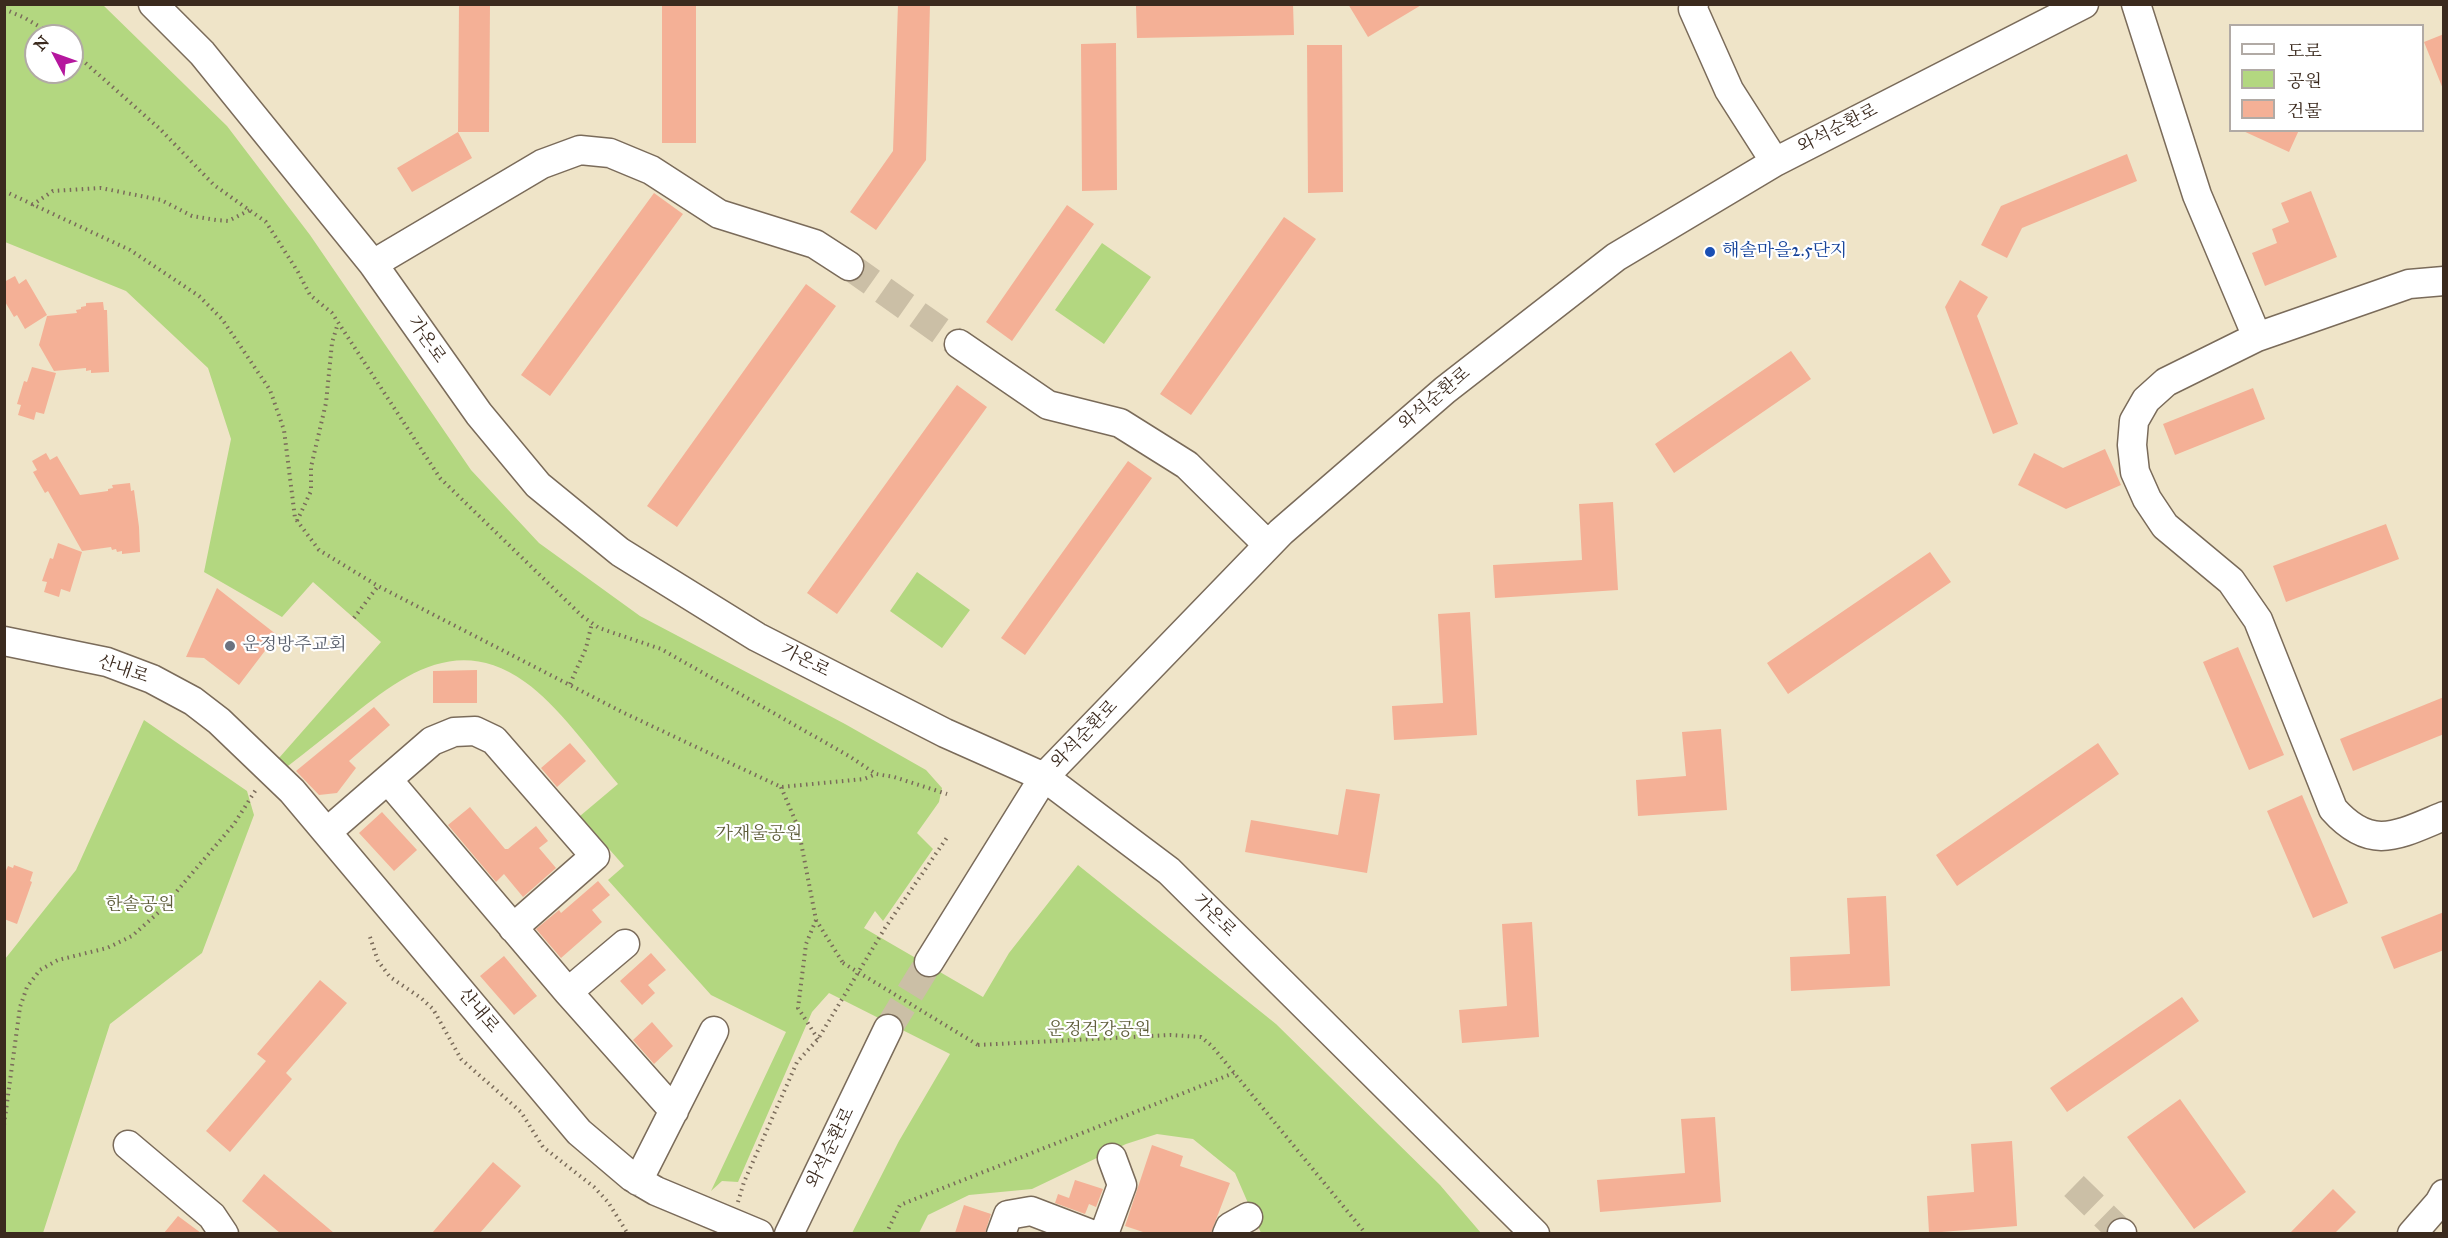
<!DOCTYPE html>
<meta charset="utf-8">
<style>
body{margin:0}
#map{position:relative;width:2448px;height:1238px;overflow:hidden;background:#efe4c8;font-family:"IM FELL Great Primer","Noto Serif KR",serif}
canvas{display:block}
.frame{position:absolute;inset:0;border:6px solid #3b2a1e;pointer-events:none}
.legend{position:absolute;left:2229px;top:24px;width:195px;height:108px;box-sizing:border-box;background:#fff;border:2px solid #b1aaa5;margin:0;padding:8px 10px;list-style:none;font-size:18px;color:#3b2a1e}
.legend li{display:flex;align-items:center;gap:12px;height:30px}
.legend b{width:30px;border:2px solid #b1aaa5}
.north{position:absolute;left:24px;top:24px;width:60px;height:60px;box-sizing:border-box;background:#fff;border:2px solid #b1aaa5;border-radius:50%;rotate:311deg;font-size:16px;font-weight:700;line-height:24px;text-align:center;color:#3b2a1e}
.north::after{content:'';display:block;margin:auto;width:21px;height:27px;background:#b5179e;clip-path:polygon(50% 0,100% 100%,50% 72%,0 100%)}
</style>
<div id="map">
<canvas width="2448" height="1238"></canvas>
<div class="frame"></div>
<ul class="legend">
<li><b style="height:8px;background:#fff"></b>도로</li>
<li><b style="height:16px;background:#b3d780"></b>공원</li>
<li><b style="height:16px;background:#f4b096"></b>건물</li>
</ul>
<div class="north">N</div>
</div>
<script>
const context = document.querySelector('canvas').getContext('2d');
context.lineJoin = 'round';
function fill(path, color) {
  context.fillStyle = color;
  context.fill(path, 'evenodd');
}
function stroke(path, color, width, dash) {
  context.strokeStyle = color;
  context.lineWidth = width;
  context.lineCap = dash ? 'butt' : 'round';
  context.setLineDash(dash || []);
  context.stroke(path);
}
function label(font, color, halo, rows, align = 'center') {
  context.font = font + ' "IM FELL Great Primer","Noto Serif KR",serif';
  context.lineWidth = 4.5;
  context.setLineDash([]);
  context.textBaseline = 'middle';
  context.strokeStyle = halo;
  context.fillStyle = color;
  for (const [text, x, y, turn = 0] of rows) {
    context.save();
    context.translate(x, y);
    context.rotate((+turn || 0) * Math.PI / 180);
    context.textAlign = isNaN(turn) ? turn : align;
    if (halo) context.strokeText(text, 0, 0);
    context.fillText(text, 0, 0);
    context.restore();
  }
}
fill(new Path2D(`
 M4 5H103L227 126 310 235 471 470 539 543 640 616 845 724 926 770 942 788 939 802 917 833 933 849 883 921 875 911 864 928 983 997 1009 953 1078 865 1276 1024 1440 1185 1481 1233H1261L1235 1173 1193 1139 1157 1134 1126 1144 1032 1189 969 1195 928 1215 919 1233H852L899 1141 950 1054 829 993 812 1012 738 1182 722 1181 711 1191 786 1032 711 995 608 880 624 866 580 816 618 784C591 752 558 705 525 682 459 635 406 673 353 715 331 732 310 749 288 766L279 758 381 642 313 582 282 617 204 572 231 439 208 368 126 291 5 242ZM36 36H72V72H36Z
 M1102 243 1151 277 1104 344 1055 310Z
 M917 572 970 610 942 648 890 611Z
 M144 720 247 791 254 815 202 953 110 1024 43 1233H5V959L76 870Z`), '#b3d780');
fill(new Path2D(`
 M459 4H490L489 132H458Z
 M662 4H696V143H662Z
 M898 4H930L926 160 876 230 850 212 893 151Z
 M1293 4 1294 35 1137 38 1136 6Z
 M1348 4H1423L1368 37Z
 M2444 34V89H2443L2424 42Z
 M1116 43 1117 190 1082 191 1081 44Z
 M1307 45H1342L1343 192 1308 193Z
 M2241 130H2299L2289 152Z
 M458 132 472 158 412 192 397 168Z
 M2127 154 2137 181 2022 228 2007 258 1981 245 2001 206Z
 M2311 191 2337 257 2265 286 2252 253 2277 243 2272 229 2289 222 2281 203Z
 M654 193 683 214 550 396 521 375Z
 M1067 205 1094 224 1012 341 986 322Z
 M1284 217 1316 239 1191 415 1160 394Z
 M15 276 19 284 26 279 47 315 25 329 17 315 14 317 4 300V282Z
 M1960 280 1988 297 1977 316 2018 424 1993 434 1945 307Z
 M806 284 836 306 677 527 647 506Z
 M103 302 104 310H107L109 372 91 373V370L86 371V368L54 371 39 345 47 316 77 313 76 310 81 309V307L86 306V303Z
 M1791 351 1811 379 1674 473 1655 444Z
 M32 367 56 373 44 414 36 412 34 420 18 415 21 405 17 404 24 381 27 382Z
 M957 385 987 407 837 614 807 593Z
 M2253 388 2265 419 2175 455 2163 424Z
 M2105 449 2121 485 2066 509 2018 485 2034 453 2063 468Z
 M46 453 50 460 57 456 80 495 108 491V489L113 488 112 485 130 483 131 491 134 490 139 527 140 552 122 554V551L117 552 116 549 112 550 111 547 82 551 48 491 45 493 33 472 37 470 32 461Z
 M1128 461 1152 478 1025 655 1001 638Z
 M1613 502 1618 590 1495 598 1493 565 1582 560 1579 504Z
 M2386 524 2399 559 2286 602 2273 566Z
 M58 543 82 552 70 592 61 589 59 597 44 592 47 582 42 581 50 558 53 559Z
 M1930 552 1951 582 1788 694 1767 663Z
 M217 588 277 635 239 685 204 658 186 657Z
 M1470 612 1477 735 1394 740 1392 706 1443 703 1438 614Z
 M2238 647 2284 755 2249 770 2203 662Z
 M477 670V703H433V671Z
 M2444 697V734L2353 771 2340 739Z
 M374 707 390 725 349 761 356 768 337 793 319 795 296 771Z
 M1721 729 1727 810 1638 816 1636 780 1686 776 1682 732Z
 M570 743 586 761 557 787 541 768Z
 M2098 743 2119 774 1957 886 1936 855Z
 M1346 789 1380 794 1367 873 1245 852 1251 820 1338 835Z
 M2302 795 2348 903 2313 918 2267 811Z
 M470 807 505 849H508L536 826 548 841 539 848 556 868 523 897 504 874 496 882 448 825Z
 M382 812 417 850 394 871 359 833Z
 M14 865 33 872 30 881 32 882 17 924 4 919V875L8 866 13 868Z
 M598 881 610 895 592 910 602 922 561 958 536 929 559 910 561 913Z
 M1886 896 1890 986 1791 991 1790 957 1850 954 1847 898Z
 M2444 912V950L2394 969 2381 937Z
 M1532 922 1539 1037 1462 1043 1459 1010 1507 1006 1502 924Z
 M651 953 666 970 648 985 655 993 642 1005 620 981Z
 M504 956 537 996 514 1015 480 976Z
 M320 980 347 1003 286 1073 292 1079 230 1152 206 1131 266 1061 257 1054Z
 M2182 997 2199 1021 2067 1112 2050 1088Z
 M652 1022 673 1046 654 1064 633 1040Z
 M2180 1099 2246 1192 2194 1229 2127 1137Z
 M1715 1117 1721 1202 1600 1212 1597 1180 1685 1173 1681 1119Z
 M2012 1141 2017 1226 1929 1233 1927 1196 1974 1192 1971 1144Z
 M1152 1145 1183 1156 1180 1166 1230 1183 1211 1233H1146L1125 1226Z
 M493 1162 521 1186 480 1233H432Z
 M264 1174 334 1233H280L242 1201Z
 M1075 1180 1103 1189 1096 1207 1089 1204 1085 1214 1055 1203 1058 1194 1069 1198Z
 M2333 1189 2356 1212 2335 1233H2290Z
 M964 1205 991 1214 985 1233H955Z
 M178 1216 201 1233H164Z`), '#f4b096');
stroke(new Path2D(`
 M849 266 959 344
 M888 1029 929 962
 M2074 1186 2122 1233`), '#cbbfa6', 28, [28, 14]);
const minor = new Path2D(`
 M153 4 202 53 373 264 479 414 538 485 620 552 757 637 945 733 1044 777 1169 871 1535 1234
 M1694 4 1693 9 1729 90 1775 162
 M2136 4 2197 195 2257 337
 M373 264 542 164 580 150 610 153 651 170 719 214 815 244 849 266
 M2444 281 2409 284 2257 337 2166 382 2146 400 2134 421 2132 445 2135 472 2147 499 2165 526 2231 581 2258 620 2333 809C2371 852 2398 835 2444 816
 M959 344 1048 405 1120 423 1187 465 1268 545
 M4 641 107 662 152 679 193 701 219 721 292 791 579 1132 632 1177 656 1191 759 1234
 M388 780 568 992 674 1111
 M327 832 432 741 454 732 475 731 494 740 595 856 513 928
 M929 962 1044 777 1281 532 1445 390 1616 257 1775 162 2084 4
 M568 992 625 944
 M128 1145 212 1216 224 1234
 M638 1181 714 1031
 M2122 1233V1234
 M789 1234 888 1029
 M1001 1234 1008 1215 1031 1211 1091 1234
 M1104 1234 1122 1185 1112 1158
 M1227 1234 1230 1227 1248 1217
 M2412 1234 2439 1203 2444 1194`);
stroke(minor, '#7a6b5a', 31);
stroke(new Path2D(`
 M4 9 25 18 55 36
 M72 51 160 129 214 185 266 222 298 272 310 295 332 313 440 478 582 616 599 628 661 649 849 756 876 774
 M4 191 130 250 199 296 222 319 270 390 284 430 295 518 319 550 378 586 622 712 781 787 864 779 876 774 894 777 947 794
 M32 205 53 191 101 188 161 200 192 216 216 220 228 221 250 210
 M297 521 311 491V467L326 403 332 343 338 323
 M354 618 378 586
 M570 684 586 648 592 623
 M781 787 798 827 816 920 843 963
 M816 920 806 944 798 1008 818 1039
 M370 937 378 961 390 977 421 998 433 1009 461 1059 521 1112 543 1147 594 1187 608 1202 628 1234
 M978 1045 1170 1035 1201 1037 1212 1046 1366 1234
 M4 1125 20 1007 27 987 40 970 58 960 107 948 132 936 160 911 234 824 257 788
 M738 1202 744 1182 797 1062 818 1039 885 928 948 836
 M886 1234 900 1205 1234 1073`), '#7a6b5a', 4, [1.5, 4.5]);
stroke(minor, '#fff', 28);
stroke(new Path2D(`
 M843 963 978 1045`), '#7a6b5a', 4, [1.5, 4.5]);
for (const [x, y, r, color] of [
 [1710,252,6,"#1a4fb4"],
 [230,646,6,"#6b7280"]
]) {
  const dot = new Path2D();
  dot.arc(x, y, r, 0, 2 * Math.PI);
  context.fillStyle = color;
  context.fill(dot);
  stroke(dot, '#fff', 2);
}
label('18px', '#3b2a1e', '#fff', [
 ["와석순환로",1838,129,-27],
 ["가온로",426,340,55],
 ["와석순환로",1435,399,-40],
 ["가온로",805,661,27],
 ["산내로",123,670,19],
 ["와석순환로",1085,735,-46],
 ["가온로",1214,916,45],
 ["산내로",478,1011,50],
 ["와석순환로",831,1148,-64]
]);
label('18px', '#164399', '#fff', [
 ["해솔마을2.5단지",1722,252]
], 'left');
label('18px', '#5b616d', '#fff', [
 ["운정방주교회",242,646]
], 'left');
label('18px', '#5f5e3b', '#fff', [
 ["가재울공원",759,835],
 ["한솔공원",140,906],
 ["운정건강공원",1099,1031]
]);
</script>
